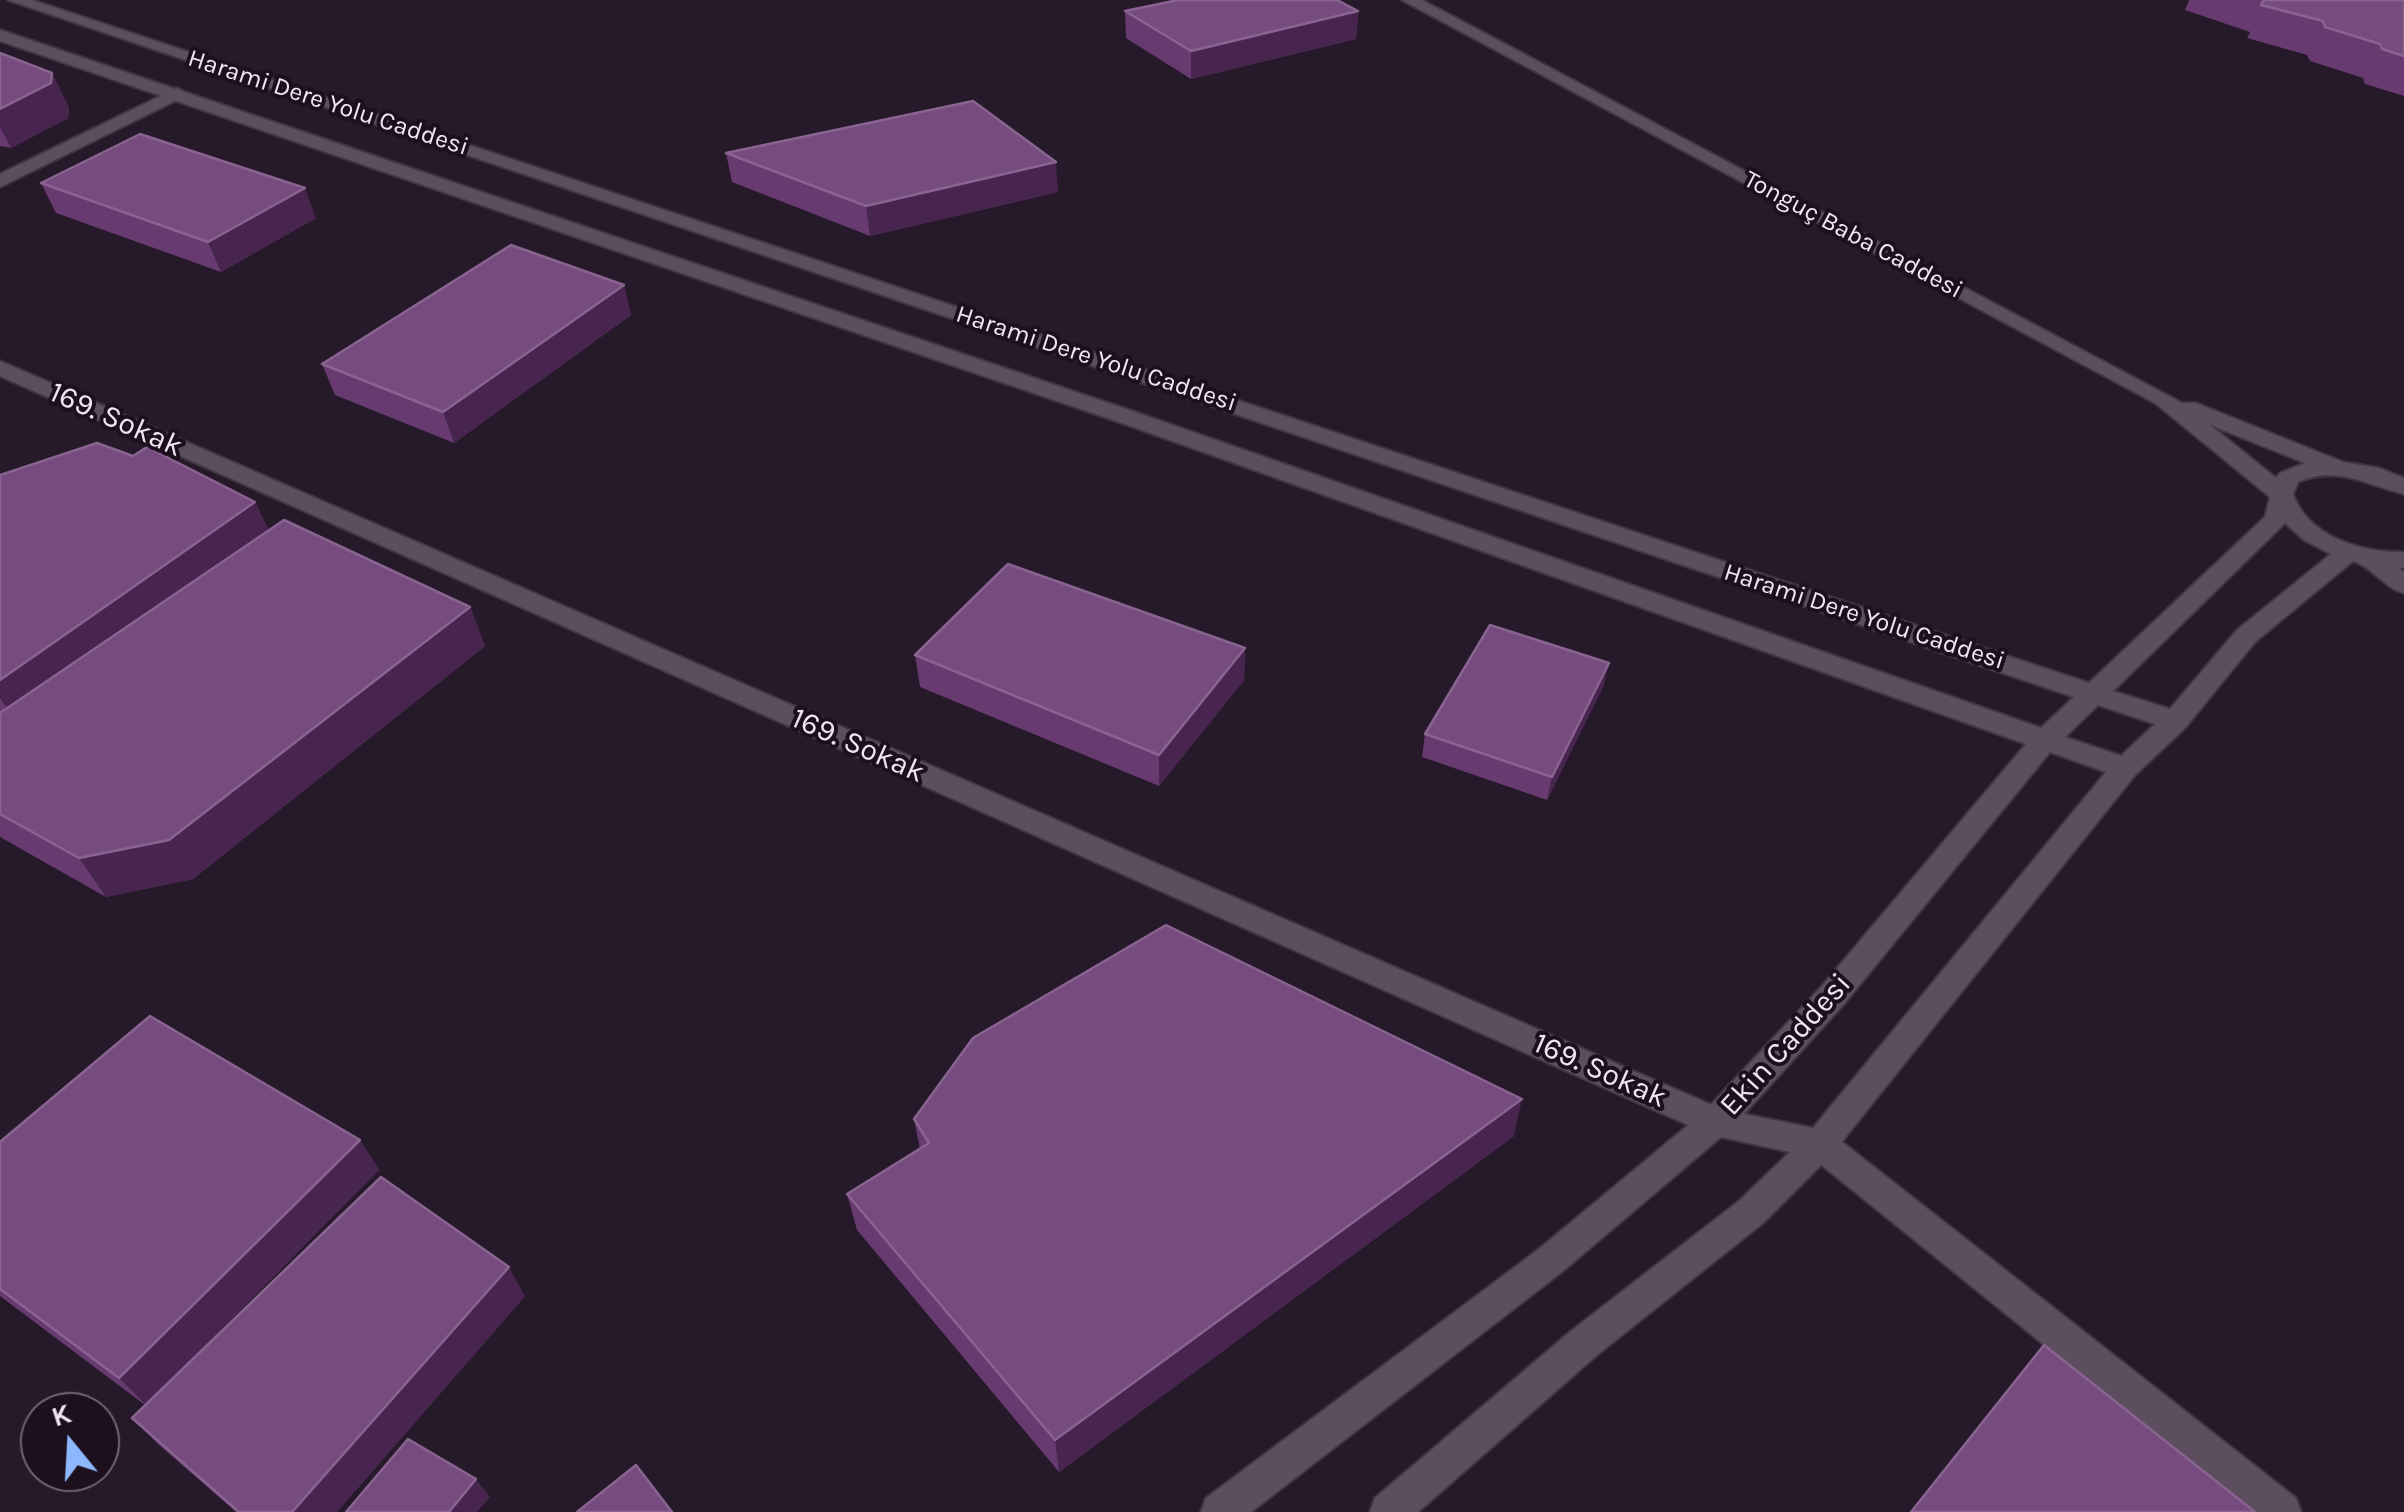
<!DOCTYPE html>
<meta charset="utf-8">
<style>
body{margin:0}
#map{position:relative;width:2404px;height:1512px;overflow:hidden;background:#261929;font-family:Karla,sans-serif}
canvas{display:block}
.north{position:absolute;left:20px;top:1392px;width:100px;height:100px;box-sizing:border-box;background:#1c101f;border:2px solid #706673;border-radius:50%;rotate:342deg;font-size:28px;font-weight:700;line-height:40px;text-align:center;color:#efe6f1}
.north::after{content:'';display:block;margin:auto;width:35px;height:45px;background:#8eb8fd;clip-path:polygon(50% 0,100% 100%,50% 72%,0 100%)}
</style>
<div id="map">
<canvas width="2404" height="1512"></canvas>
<div class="north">K</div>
</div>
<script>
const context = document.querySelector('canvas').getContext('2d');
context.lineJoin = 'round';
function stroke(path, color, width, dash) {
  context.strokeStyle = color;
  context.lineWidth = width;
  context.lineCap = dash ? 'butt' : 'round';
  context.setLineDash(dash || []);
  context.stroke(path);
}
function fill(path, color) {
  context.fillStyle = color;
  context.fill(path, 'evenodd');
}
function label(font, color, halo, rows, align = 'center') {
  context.font = font + ' Karla,sans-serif';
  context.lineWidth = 8;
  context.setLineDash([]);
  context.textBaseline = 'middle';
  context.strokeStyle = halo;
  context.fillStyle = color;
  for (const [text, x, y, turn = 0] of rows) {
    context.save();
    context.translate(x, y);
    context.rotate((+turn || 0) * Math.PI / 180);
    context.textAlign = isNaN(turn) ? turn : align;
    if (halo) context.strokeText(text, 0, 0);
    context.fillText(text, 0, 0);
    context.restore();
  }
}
const minor = new Path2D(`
 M177 88 186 93 183 97 0 187V174Z
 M0 361 1728 1112 1732 1122 1728 1132 1716 1136 1704 1132 0 376Z
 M1820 1130 1832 1134 2296 1498 2301 1512H2251L1808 1154 1803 1144 1808 1134Z`);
const tertiary = new Path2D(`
 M8 0H32L2089 683 2265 517 2270 497 2155 403 1402 0H1422L2182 403H2196L2343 462 2379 468 2404 478V494C2367 485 2337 465 2298 482L2293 494C2308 537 2362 553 2404 552V568H2399L2404 572V593C2384 588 2373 567 2353 561L2255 642 2185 728 2135 775 1832 1154 1763 1223 1597 1355 1418 1512H1370L1375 1498 1571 1331 1739 1201 1790 1152 1721 1137 1563 1271 1251 1512H1201L1206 1498 1539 1249 1704 1112 1822 986 2026 744 1119 422 0 41V30L1135 412 2041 728 2074 697ZM2210 425 2305 463 2280 473 2276 478ZM2285 523 2304 540 2331 554 2237 630 2170 709 2113 691ZM2098 705 2155 724 2121 756 2065 737ZM2050 752 2106 772 1813 1128 1744 1114 1844 1004Z`);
stroke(minor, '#403642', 4);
stroke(tertiary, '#403642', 4);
fill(minor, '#5c4d5f');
fill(tertiary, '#5c4d5f');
fill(new Path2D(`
 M2189 0H2404V96L2365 84 2363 78 2310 61 2307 55 2247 38 2250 32 2185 10Z
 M1125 11H1358L1356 39 1191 79 1126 38Z
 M0 53 52 73 69 108 68 118 11 148 0 146Z
 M726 153 1058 192 870 236 732 182Z
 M41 183 316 218 221 272 56 213Z
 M624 285 631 315 454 443 335 395 322 364Z
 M0 475 255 502 269 531 470 607 485 646 193 879 106 897 0 837Z
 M1245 648 1244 680 1159 786 920 687 915 655Z
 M1604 685 1547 800 1422 757 1425 734Z
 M914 1119 1514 1136 1059 1472 857 1230 847 1194 920 1149Z
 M360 1140 379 1170 163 1388 525 1296 337 1512H236L158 1444 132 1418 145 1405 0 1296V1142Z`), '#673a70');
fill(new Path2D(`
 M1358 11 1356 39 1191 79V51Z
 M52 73 69 108 68 118 11 148 0 127V109Z
 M1056 162 1058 192 870 236 866 206Z
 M305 188 316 218 221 272 208 242Z
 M624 285 631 315 454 443 443 412Z
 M255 502 274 541 18 725 0 698V680Z
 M470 607 485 646 193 879 106 897 79 858Z
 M1245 648 1244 680 1159 786V755Z
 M1609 663 1604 685 1547 800 1552 777Z
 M1522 1099 1514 1136 1059 1472 1055 1440Z
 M360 1140 379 1170 146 1405 119 1378Z
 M509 1267 525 1296 337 1512H292Z
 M476 1479 490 1497 477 1512H449Z`), '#47254e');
const building = new Path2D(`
 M1178 0H1337L1358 11 1191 51 1125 11Z
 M2264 0H2404V56L2382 49 2380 44 2325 27 2323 21 2261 5Z
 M0 53 52 73 51 83 0 109Z
 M973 101 1056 162 866 206 726 153Z
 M140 134 305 188 208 242 41 183Z
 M511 245 624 285 443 412 322 364Z
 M97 443 133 456 147 447 255 502 0 680V475Z
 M284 520 470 607 169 840 79 858 0 814V713Z
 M1008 564 1245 648 1159 755 915 655Z
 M1490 625 1609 663 1552 777 1425 734Z
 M1166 925 1522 1099 1055 1440 847 1194 929 1143 914 1119 973 1038Z
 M150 1016 360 1140 119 1378 0 1289V1142Z
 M381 1177 509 1267 292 1512H239L132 1418Z
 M2044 1345 2255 1512H1911Z
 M408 1439 476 1479 449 1512H346Z
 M636 1465 672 1512H577Z`);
fill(building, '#764c7e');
stroke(building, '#896490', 2.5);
label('25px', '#efe6f1', '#1c101f', [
 ["Harami Dere Yolu Caddesi",328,103,18],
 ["Tonguç Baba Caddesi",1853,235,28],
 ["Harami Dere Yolu Caddesi",1096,359,18],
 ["Harami Dere Yolu Caddesi",1864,617,18]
]);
label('30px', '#efe6f1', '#1c101f', [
 ["169. Sokak",116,420,24],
 ["169. Sokak",858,746,24],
 ["Ekin Caddesi",1786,1045,-48],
 ["169. Sokak",1600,1071,24]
]);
</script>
